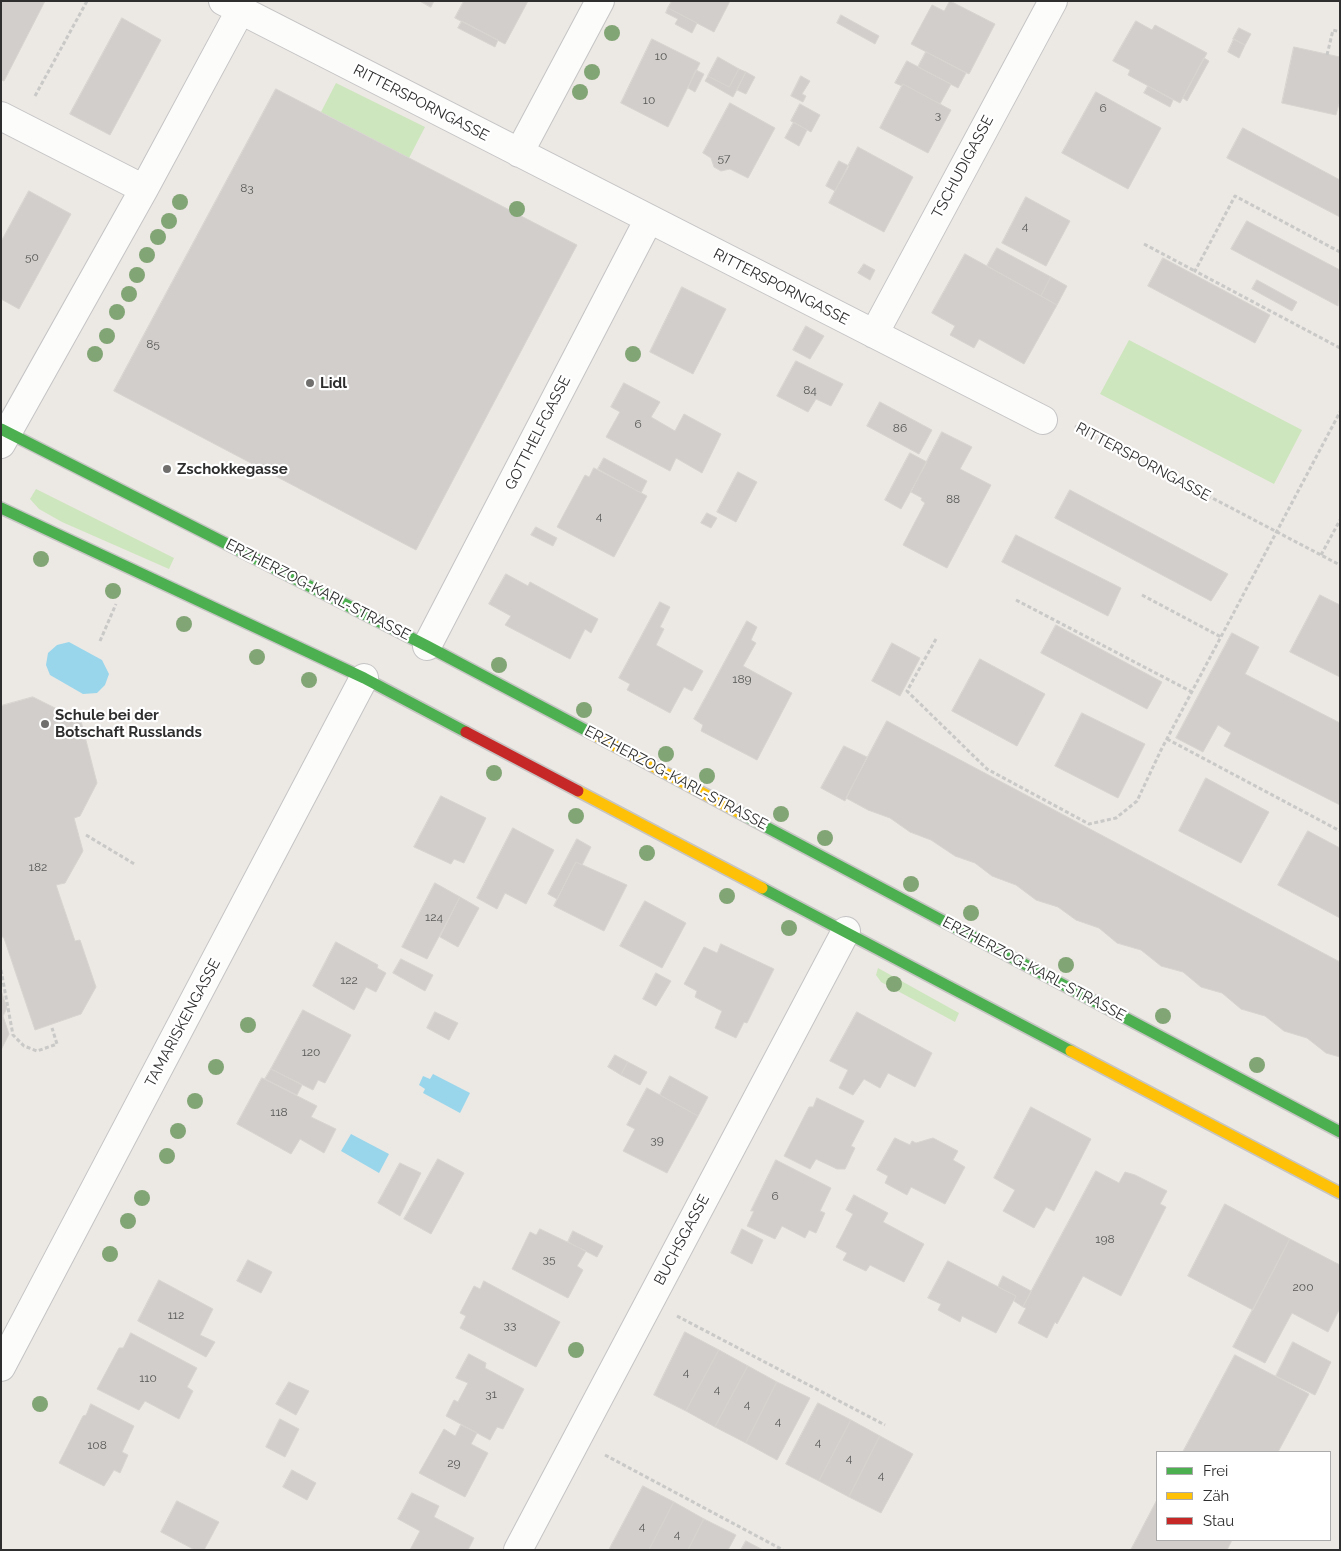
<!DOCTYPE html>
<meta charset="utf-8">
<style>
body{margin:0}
#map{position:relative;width:1341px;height:1551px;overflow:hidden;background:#ece8e4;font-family:Raleway,sans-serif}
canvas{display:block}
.frame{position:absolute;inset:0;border:2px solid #2e2e2e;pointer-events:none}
.legend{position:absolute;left:1156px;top:1451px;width:175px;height:90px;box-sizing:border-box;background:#fff;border:1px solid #ababab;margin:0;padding:6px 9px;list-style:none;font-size:15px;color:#2e2e2e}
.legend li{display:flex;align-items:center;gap:10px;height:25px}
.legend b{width:25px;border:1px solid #ababab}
</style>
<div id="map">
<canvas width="1341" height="1551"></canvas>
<div class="frame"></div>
<ul class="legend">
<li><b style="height:6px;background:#4caf50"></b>Frei</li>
<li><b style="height:6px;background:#ffc107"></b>Zäh</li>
<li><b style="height:6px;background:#c62828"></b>Stau</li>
</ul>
</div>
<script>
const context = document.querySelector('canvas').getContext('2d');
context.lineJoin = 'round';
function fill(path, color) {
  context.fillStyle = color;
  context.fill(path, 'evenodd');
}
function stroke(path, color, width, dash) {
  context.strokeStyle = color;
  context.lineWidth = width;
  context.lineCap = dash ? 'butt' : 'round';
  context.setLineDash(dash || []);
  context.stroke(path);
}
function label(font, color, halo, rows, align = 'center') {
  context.font = font + ' Raleway,sans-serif';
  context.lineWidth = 4.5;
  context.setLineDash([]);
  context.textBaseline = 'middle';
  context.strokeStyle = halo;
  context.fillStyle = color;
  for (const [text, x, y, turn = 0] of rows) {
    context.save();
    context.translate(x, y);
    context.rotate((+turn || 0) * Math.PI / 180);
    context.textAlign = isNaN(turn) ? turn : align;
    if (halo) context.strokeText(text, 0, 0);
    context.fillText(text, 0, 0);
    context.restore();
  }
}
fill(new Path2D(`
 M336 83 425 127 409 158 321 112Z
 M1129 340 1302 430 1274 484 1100 394Z
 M36 489 174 558 169 569 62 522 39 509 30 499Z
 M878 968 959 1013 955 1022 881 982 876 975Z`), '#cee6be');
fill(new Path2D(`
 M69 642 102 660 109 674 105 685 97 693 83 694 50 675 46 665 48 653 57 645Z
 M433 1074 470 1093 460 1113 423 1093 425 1089 419 1085 423 1076 430 1079Z
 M351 1134 389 1154 379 1173 341 1151Z`), '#99d6ec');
const building = new Path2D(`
 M1 1H45L4 81 1 80Z
 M420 1H434L431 7Z
 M464 1H528L505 44 455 18Z
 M672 1H730L714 32 668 8Z
 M950 1 995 24 969 74 911 44 932 5 944 11Z
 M668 8 697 23 692 33 675 24 678 19 666 13Z
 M841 15 879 36 875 44 837 23Z
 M122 18 161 40 110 135 70 114Z
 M462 21 498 40 495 47 458 28Z
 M1136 21 1152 30 1155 25 1207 53 1180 103 1128 75 1130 70 1113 61Z
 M1239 28 1251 34 1245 45 1233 39Z
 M652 39 700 63 668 127 621 103Z
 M1234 39 1245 45 1239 58 1228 52Z
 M1294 47 1340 57V100L1336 115 1282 103Z
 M926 52 966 73 958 88 918 67Z
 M718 57 739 69 729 87 708 76Z
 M1204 58 1209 61 1187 101 1183 98Z
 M907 61 951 84 940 104 903 84 902 86 895 83Z
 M739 69 746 72 733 97 705 81 708 76 729 87Z
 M696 70 704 74 695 92 688 88Z
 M746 72 755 77 746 94 737 90Z
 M801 76 810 81 802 94 806 96 803 102 791 96Z
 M903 84 951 110 928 153 880 128Z
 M1148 86 1173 100 1170 107 1144 93Z
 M276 89 577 245 416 550 114 391Z
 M1096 92 1161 128 1128 189 1062 153Z
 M730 103 775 128 748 178 730 169 721 171 714 167 711 158 703 153Z
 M800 104 820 115 811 132 791 121Z
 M794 122 807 130 799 146 785 138Z
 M1243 128 1340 180V217L1227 158Z
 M858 147 913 177 884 232 829 203Z
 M839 161 849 166 835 191 826 186Z
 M29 191 71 214 19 309 1 299V242Z
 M1026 197 1070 221 1046 266 1002 243Z
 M1247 221 1340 270 1338 306 1231 249Z
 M997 248 1051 277 1041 296 987 266Z
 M965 254 1057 305 1024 364 979 339 974 348 950 335 955 326 932 313Z
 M1163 258 1270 315 1255 343 1148 286Z
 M864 264 875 270 870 280 858 273Z
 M1051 277 1067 286 1057 305 1041 296Z
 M1257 280 1297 302 1292 311 1252 289Z
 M682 287 726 309 693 374 650 352Z
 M806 326 824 336 810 359 793 350Z
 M796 361 843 384 831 406 816 399 808 412 777 396Z
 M624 383 660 402 651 417 675 431 684 414 721 434 702 473 676 458 670 471 606 437 620 412 611 407Z
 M880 402 932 430 919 454 867 426Z
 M942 432 972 447 960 469 991 485 947 568 903 545 925 503 921 500 922 498 911 492Z
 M910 453 927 462 901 509 885 500Z
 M604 458 647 481 641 493 598 469Z
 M594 468 647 496 614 557 557 527 585 475 589 477Z
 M738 472 757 482 736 522 717 512Z
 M1070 490 1228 574 1211 601 1055 518Z
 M707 513 717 518 711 528 701 523Z
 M536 527 557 538 553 546 531 535Z
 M1016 535 1121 588 1108 616 1002 562Z
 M506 574 528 586 530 582 598 619 591 633 585 629 570 659 505 625 511 616 489 604Z
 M1320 595 1340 605V677L1290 652Z
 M660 602 670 607 660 627 664 629 656 645 703 671 692 691 684 687 670 713 627 690 630 684 619 678Z
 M747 621 757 627 751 640 756 643 743 666 792 693 757 760 701 731 703 725 694 719Z
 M1056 625 1162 682 1147 709 1041 653Z
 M1232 633 1259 647 1245 674 1340 723V805L1224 746 1231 733 1218 725 1203 752 1176 738Z
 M892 643 920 658 900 696 872 681Z
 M980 659 1045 694 1017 746 952 711Z
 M33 697 81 721 97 783 80 816 74 818 83 851 65 883 56 885 75 941 80 940 96 987 81 1014 35 1030 4 938 1 936V706Z
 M1082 713 1145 744 1118 798 1055 766Z
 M887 721 1340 962V1057L1326 1053 1307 1038 1284 1031 1265 1016 1241 1009 1222 993 1201 987 1183 972 1161 966 1141 950 1117 943 1099 928 1076 920 1058 907 1036 900 1016 885 992 876 975 863 955 856 931 840 910 832 890 818 868 810 846 798Z
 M844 746 867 757 845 801 821 788Z
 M1206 778 1269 812 1241 863 1179 831Z
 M441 796 486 818 464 863 454 859 451 864 414 847Z
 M513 828 554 850 526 904 505 893 497 909 477 898Z
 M1308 831 1340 848V918L1278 885Z
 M577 839 591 847 582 865 576 862 557 899 548 894Z
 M576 862 627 885 604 931 554 906Z
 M435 883 460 897 427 959 402 947Z
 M460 897 479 908 458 947 440 937Z
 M645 901 686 923 662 968 620 946Z
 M336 942 378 965 377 968 386 973 376 992 366 987 354 1010 313 986Z
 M721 944 774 969 747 1023 744 1022 736 1038 715 1028 722 1011 695 997 697 991 684 984 704 947 717 953Z
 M401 959 433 975 425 991 393 973Z
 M656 973 671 981 656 1006 643 999Z
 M1 990 7 1008 3 1016 9 1034 1 1050Z
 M303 1010 351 1035 325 1083 318 1080 313 1090 271 1069Z
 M435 1012 458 1023 449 1040 427 1028Z
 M857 1012 932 1053 915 1087 888 1073 880 1088 864 1079 853 1095 839 1088 848 1070 830 1061Z
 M615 1055 628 1062 621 1075 608 1067Z
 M628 1062 647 1072 640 1085 621 1075Z
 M271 1069 302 1085 297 1095 265 1079Z
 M670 1076 708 1097 698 1116 660 1095Z
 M262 1078 317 1106 311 1117 336 1129 324 1153 300 1139 291 1154 237 1124Z
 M647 1088 698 1116 667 1173 623 1151 635 1129 627 1125Z
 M817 1098 864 1121 851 1146 855 1148 845 1169H837L816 1159 810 1169 784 1156 809 1107H813Z
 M1031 1107 1091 1139 1054 1211 1046 1207 1034 1228 1003 1211 1015 1190 994 1178Z
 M895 1138 910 1145 912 1141 916 1143 933 1138 958 1151 953 1160 965 1167 945 1204 911 1187 907 1195 885 1183 888 1176 877 1170Z
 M438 1159 464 1173 431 1234 404 1219Z
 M776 1160 831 1188 820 1211 825 1213 816 1233 809 1230 805 1238 782 1226 775 1239 747 1226 754 1211H751Z
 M400 1163 421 1173 400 1216 378 1203Z
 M1096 1171 1119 1183 1125 1172 1135 1175 1167 1191 1160 1204 1166 1207 1121 1296 1083 1276 1057 1324 1055 1322 1047 1338 1018 1323 1026 1308 1023 1307Z
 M854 1195 888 1213 883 1222 924 1244 904 1282 870 1265 866 1271 843 1260 847 1253 836 1247 853 1214 846 1210Z
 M1225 1204 1290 1239 1253 1310 1188 1276Z
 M540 1229 586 1251 577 1266 583 1270 568 1298 512 1269 530 1232 536 1235Z
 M742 1229 763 1240 752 1264 731 1253Z
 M573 1231 603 1246 597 1257 568 1242Z
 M1290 1239 1340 1265V1308L1328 1332 1292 1313 1265 1363 1233 1347Z
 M248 1260 272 1272 261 1293 237 1281Z
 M948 1261 1016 1296 996 1333 962 1316 960 1322 938 1310 941 1304 928 1298Z
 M1003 1276 1031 1291 1023 1307 1014 1301 1016 1296 998 1287Z
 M159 1280 213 1309 200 1335 215 1342 206 1357 138 1321Z
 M484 1281 560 1322 536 1367 460 1328 466 1316 460 1313 474 1286 480 1289Z
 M685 1332 719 1350 686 1411 654 1395Z
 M131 1333 197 1368 187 1387 193 1391 179 1419 145 1401 139 1410 97 1389 119 1348H123Z
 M1293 1342 1331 1362 1315 1395 1276 1376Z
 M719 1350 748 1366 715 1427 686 1411Z
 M469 1354 486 1363 485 1368 524 1389 503 1429 497 1427 490 1440 446 1416 454 1400 458 1402 468 1383 456 1378Z
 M1235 1355 1309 1394 1278 1452H1183Z
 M748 1366 777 1382 746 1443 715 1427Z
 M289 1382 309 1391 296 1415 276 1404Z
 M777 1382 810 1398 777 1460 746 1443Z
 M818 1403 851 1420 819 1481 786 1464Z
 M91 1404 134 1426 122 1452 128 1455 120 1473 114 1470 104 1486 59 1463 83 1416 86 1415Z
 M280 1419 299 1429 285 1457 266 1447Z
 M851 1420 880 1436 849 1497 819 1481Z
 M461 1425 477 1433 471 1444 488 1453 465 1497 419 1473 444 1429 455 1436Z
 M880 1436 913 1454 881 1513 849 1497Z
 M292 1470 316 1483 307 1500 283 1487Z
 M643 1486 674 1502 649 1550H609Z
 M412 1493 439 1506 434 1517 474 1538 468 1550H410L420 1531 398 1519Z
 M1157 1500V1540H1232L1227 1550H1131Z
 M177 1501 219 1522 204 1550H195L161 1532Z
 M674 1502 704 1519 688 1550H649Z
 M704 1519 736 1535 728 1550H688Z
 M746 1541 763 1550H741Z`);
fill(building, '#d1cecb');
stroke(building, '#d7d4d0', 1);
const street = new Path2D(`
 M223 1 1043 420
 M1 116 144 189
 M519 153 600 1
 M874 334 1053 1
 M1 444 144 189 240 11 241 1
 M427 646 649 219
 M1 1367 364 678
 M518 1550 846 931`);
const fast = new Path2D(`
 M1 429 427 646 591 733
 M1 508 364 678 466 732
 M738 812 1340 1132
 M762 888 1071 1051`);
const slow = new Path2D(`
 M591 733 738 812
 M578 791 762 888
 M1071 1051 1340 1193`);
const jam = new Path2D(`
 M466 732 578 791`);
stroke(street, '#c5c4c5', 30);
stroke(fast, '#c6c5c4', 14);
stroke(slow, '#c6c5c4', 14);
stroke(jam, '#c6c5c4', 14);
stroke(new Path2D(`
 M1327 55 1333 30 1340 32
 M35 96 87 1
 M1144 244 1195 271
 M1340 252 1235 196 1195 271 1340 348
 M1075 426 1340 565
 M1321 555 1340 520
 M1142 595 1221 637
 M1016 600 1192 692
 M936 639 907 691 987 769 1089 824 1116 818 1137 801 1161 750 1340 412
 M100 641 116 604
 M1167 739 1340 831
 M86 835 136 865
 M1 970 13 1035 24 1046 37 1051 57 1044 52 1028
 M677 1316 885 1425
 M605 1455 783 1550`), '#c9c9c8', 3, [4, 2.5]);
stroke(street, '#fcfcfb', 28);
stroke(fast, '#4caf50', 11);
stroke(slow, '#ffc107', 11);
stroke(jam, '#c62828', 11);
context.fillStyle = '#82a575';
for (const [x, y] of [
 [612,33],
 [592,72],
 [580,92],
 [180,202],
 [517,209],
 [169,221],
 [158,237],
 [147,255],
 [137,275],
 [129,294],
 [117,312],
 [107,336],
 [95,354],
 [633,354],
 [41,559],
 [113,591],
 [184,624],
 [257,657],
 [499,665],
 [309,680],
 [584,710],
 [666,754],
 [494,773],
 [707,776],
 [781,814],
 [576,816],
 [825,838],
 [647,853],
 [911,884],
 [727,896],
 [971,913],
 [789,928],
 [1066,965],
 [894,984],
 [1163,1016],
 [248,1025],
 [1257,1065],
 [216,1067],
 [195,1101],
 [178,1131],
 [167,1156],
 [142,1198],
 [128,1221],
 [110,1254],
 [576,1350],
 [40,1404]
]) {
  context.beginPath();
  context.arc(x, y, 8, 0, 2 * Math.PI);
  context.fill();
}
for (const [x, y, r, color] of [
 [310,383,5,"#706f6e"],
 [167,469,5,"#706f6e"],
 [45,724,5,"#706f6e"]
]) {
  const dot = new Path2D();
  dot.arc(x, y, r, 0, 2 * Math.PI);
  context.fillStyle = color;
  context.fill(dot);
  stroke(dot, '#fff', 2);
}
label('12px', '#585857', null, [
 ["10",661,56],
 ["10",649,100],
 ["6",1103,108],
 ["3",938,115],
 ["57",724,158],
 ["83",247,188],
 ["4",1025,226],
 ["50",32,257],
 ["85",153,344],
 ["84",810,390],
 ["6",638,424],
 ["86",900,428],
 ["88",953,499],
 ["4",599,516],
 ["189",742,679],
 ["182",38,867],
 ["124",434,917],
 ["122",349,980],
 ["120",311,1052],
 ["118",279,1112],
 ["39",657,1140],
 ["6",775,1196],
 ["198",1105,1239],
 ["35",549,1259],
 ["200",1303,1287],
 ["112",176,1315],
 ["33",510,1325],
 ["4",686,1372],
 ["110",148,1378],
 ["4",717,1389],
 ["31",491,1394],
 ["4",747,1404],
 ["4",778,1421],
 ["4",818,1442],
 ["108",97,1445],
 ["4",849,1458],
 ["29",454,1463],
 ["4",881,1475],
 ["4",642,1526],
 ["4",677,1534]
]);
label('15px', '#2e2e2e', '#fff', [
 ["RITTERSPORNGASSE",421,103,27],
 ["TSCHUDIGASSE",963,167,-62],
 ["RITTERSPORNGASSE",781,287,27],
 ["GOTTHELFGASSE",538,433,-63],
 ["RITTERSPORNGASSE",1143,462,28],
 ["ERZHERZOG-KARL-STRASSE",318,590,27],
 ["ERZHERZOG-KARL-STRASSE",676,778,28],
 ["ERZHERZOG-KARL-STRASSE",1034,969,28],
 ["TAMARISKENGASSE",183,1023,-62],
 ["BUCHSGASSE",682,1240,-62]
]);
label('bold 15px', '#2e2e2e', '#fff', [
 ["Lidl",320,383],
 ["Zschokkegasse",177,469],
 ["Schule bei der",55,715],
 ["Botschaft Russlands",55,732]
], 'left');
</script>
